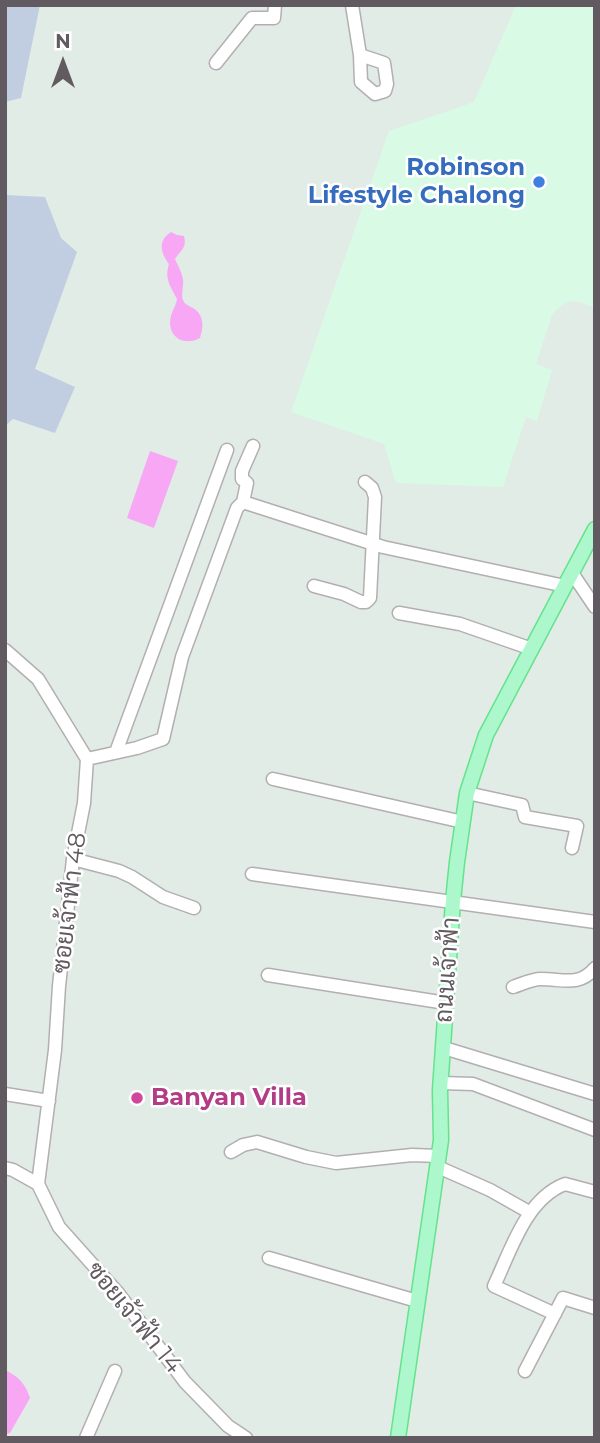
<!DOCTYPE html>
<meta charset="utf-8">
<style>
body{margin:0}
#map{position:relative;width:600px;height:1443px;overflow:hidden;background:#e2ece6;font-family:Montserrat,sans-serif}
canvas{display:block}
.frame{position:absolute;inset:0;border:7px solid #615a60;pointer-events:none}
.north{position:absolute;left:28px;top:28px;width:70px;height:70px;-webkit-text-stroke:5px #fff;paint-order:stroke;rotate:0deg;font-size:19px;font-weight:700;line-height:28px;text-align:center;color:#615a60}
.north::after{content:'';display:block;margin:auto;width:24px;height:32px;background:#615a60;clip-path:polygon(50% 0,100% 100%,50% 72%,0 100%)}
</style>
<div id="map">
<canvas width="600" height="1443"></canvas>
<div class="frame"></div>
<div class="north">N</div>
</div>
<script>
const context = document.querySelector('canvas').getContext('2d');
context.lineJoin = 'round';
function fill(path, color) {
  context.fillStyle = color;
  context.fill(path, 'evenodd');
}
function stroke(path, color, width, dash) {
  context.strokeStyle = color;
  context.lineWidth = width;
  context.lineCap = dash ? 'butt' : 'round';
  context.setLineDash(dash || []);
  context.stroke(path);
}
function label(font, color, halo, rows, align = 'center') {
  context.font = font + ' Montserrat,Sarabun,sans-serif';
  context.lineWidth = 5;
  context.setLineDash([]);
  context.textBaseline = 'middle';
  context.strokeStyle = halo;
  context.fillStyle = color;
  for (const [text, x, y, turn = 0] of rows) {
    context.save();
    context.translate(x, y);
    context.rotate((+turn || 0) * Math.PI / 180);
    context.textAlign = isNaN(turn) ? turn : align;
    if (halo) context.strokeText(text, 0, 0);
    context.fillText(text, 0, 0);
    context.restore();
  }
}
fill(new Path2D(`
 M516 5H595V308L576 301 568 302 557 309 552 315 536 364 552 370 537 421 526 417 503 487 396 483 384 444 291 412 389 131 474 102Z`), '#d9fae5');
fill(new Path2D(`
 M5 5H40L21 98 5 102Z
 M5 195 45 197 61 238 77 252 35 369 75 387 55 433 13 419 5 426Z`), '#c1cee1');
fill(new Path2D(`
 M171 232 177 235 184 236C187 248 181 250 175 259 178 266 182 272 183 280 184 286 180 297 184 302 185 304 191 307 193 308 204 315 204 326 200 338 183 347 166 336 171 316 172 311 176 306 177 299 171 287 164 279 169 264 161 253 157 241 171 232Z
 M150 451 178 461 154 528 127 518Z
 M5 1370C19 1377 25 1383 30 1398L10 1433 5 1434Z`), '#f7a7f4');
const minor = new Path2D(`
 M352 5 360 55 361 82 375 94 385 91 387 84 384 63 360 55
 M216 63 252 18H274L275 5
 M243 502 247 483 242 479V471L253 446
 M572 573 595 607
 M314 586 344 594 361 602H366L370 598 375 497 372 488 365 482
 M399 613 460 624 532 649
 M5 650 38 679 87 759 84 803 73 859 59 986 55 1050 38 1184
 M116 752 227 450
 M87 759 137 748 163 739 182 657 237 508 243 502 383 547 565 586
 M273 779 463 822
 M467 793 522 805 525 817 577 826 572 848
 M73 859 119 871 132 877 163 897 194 908
 M252 874C366 891 481 905 595 922
 M268 975 446 1003
 M513 987C522 984 532 979 541 979 563 979 579 987 595 968
 M444 1048 595 1094
 M441 1083 473 1084 595 1130
 M5 1094 49 1101
 M231 1152 243 1145 257 1142 306 1157 336 1163 412 1155 439 1156
 M438 1167 490 1190 529 1212
 M5 1168 13 1170 38 1184
 M38 1184 59 1227 118 1293 185 1382 228 1426 246 1438
 M269 1258 417 1301
 M555 1314 494 1286C511 1250 526 1199 565 1184L595 1192
 M525 1371 563 1298 595 1308
 M86 1438 115 1371`);
const major = new Path2D(`
 M398 1438 441 1140 440 1090 453 901 457 862 467 793 486 735 595 529`);
stroke(minor, '#b3aeb2', 15);
stroke(major, '#63e48c', 17);
stroke(minor, '#fff', 12);
stroke(major, '#acf7cc', 14);
for (const [x, y, r, color] of [
 [539,182,7,"#3f7fe0"],
 [137,1098,7,"#d1479c"]
]) {
  const dot = new Path2D();
  dot.arc(x, y, r, 0, 2 * Math.PI);
  context.fillStyle = color;
  context.fill(dot);
  stroke(dot, '#fff', 2.5);
}
label('bold 24px', '#366cbe', '#fff', [
 ["Robinson",525,168],
 ["Lifestyle Chalong",525,196]
], 'right');
label('24px', '#615a60', '#fff', [
 ["ซอยเจ้าฟ้า 48",70,903,-83],
 ["ถนนเจ้าฟ้า",448,970,-86],
 ["ซอยเจ้าฟ้า 14",134,1318,51]
]);
label('bold 24px', '#b23c85', '#fff', [
 ["Banyan Villa",151,1098]
], 'left');
</script>
